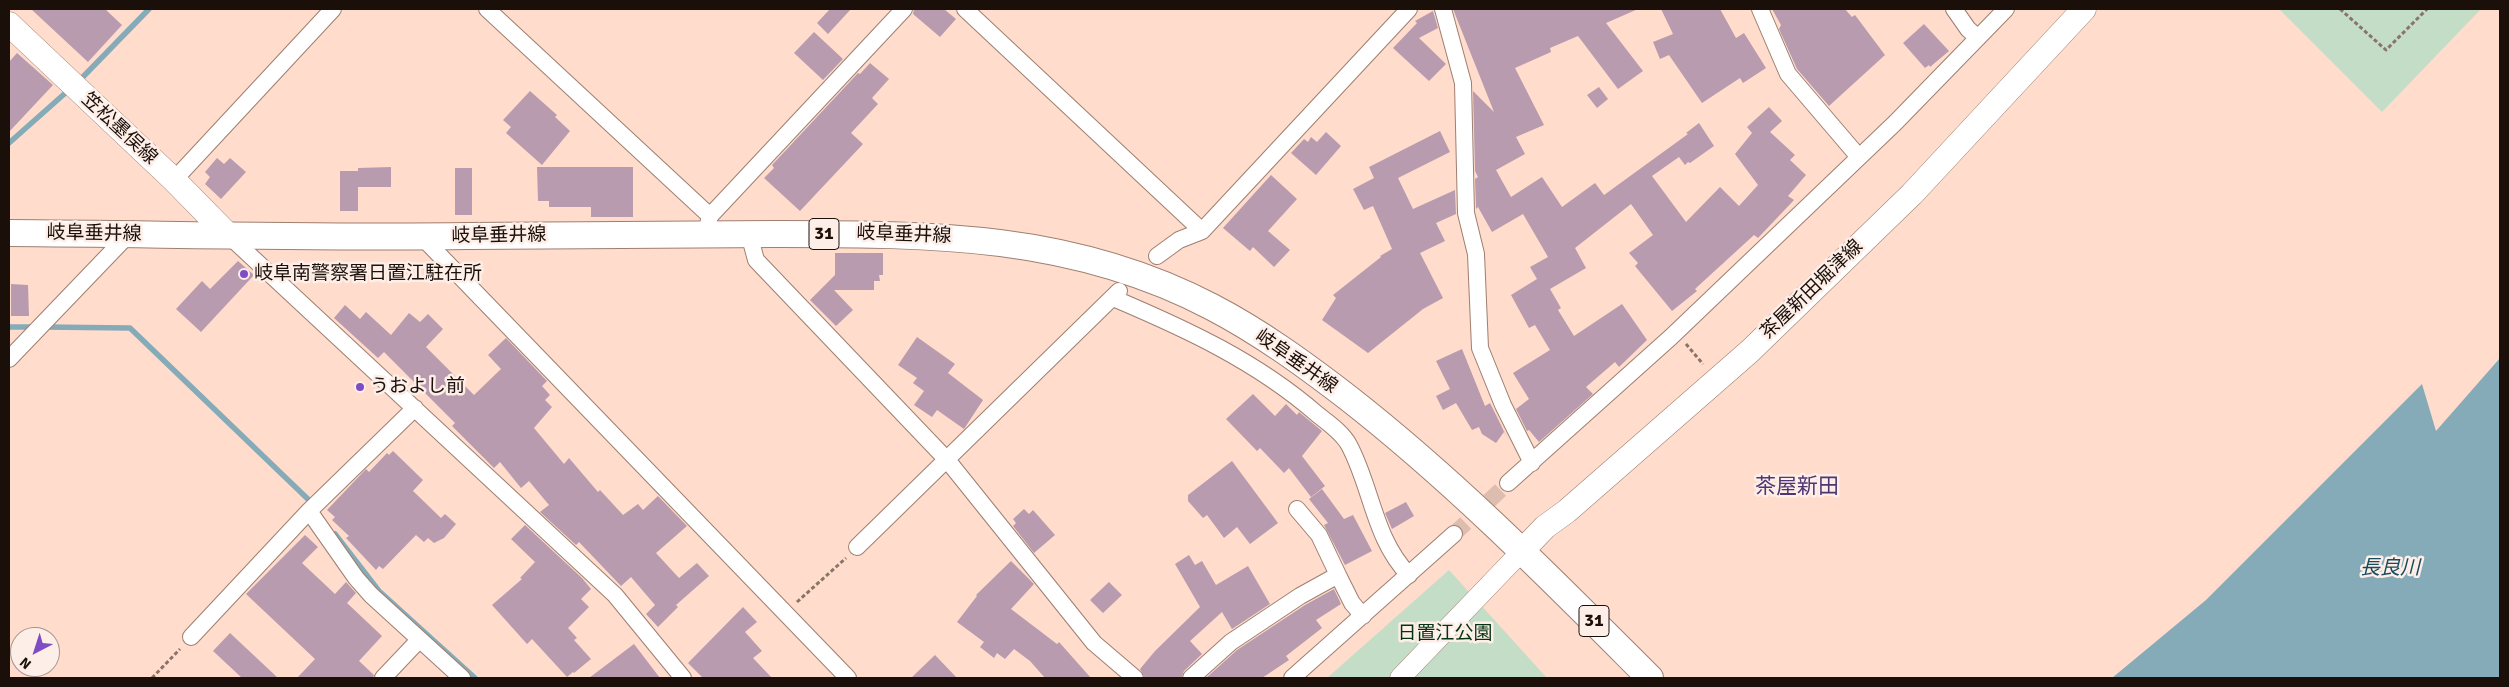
<!DOCTYPE html>
<meta charset="utf-8">
<style>
body{margin:0}
#map{position:relative;width:2509px;height:687px;overflow:hidden;background:#ffdccc;font-family:Signika,sans-serif}
canvas{display:block}
.frame{position:absolute;inset:0;border:10px solid #1b0f0a;pointer-events:none}
.north{position:absolute;left:10px;top:627px;width:50px;height:50px;box-sizing:border-box;background:#fdeee8;border:1px solid #a3958f;border-radius:50%;rotate:220deg;font-size:14px;font-weight:700;line-height:20px;text-align:center;color:#1b0f0a}
.north::after{content:'';display:block;margin:auto;width:18px;height:22px;background:#7e4cc4;clip-path:polygon(50% 0,100% 100%,50% 72%,0 100%)}
</style>
<div id="map">
<canvas width="2509" height="687"></canvas>
<div class="frame"></div>
<div class="north">N</div>
</div>
<script>
const context = document.querySelector('canvas').getContext('2d');
context.lineJoin = 'round';
function fill(path, color) {
  context.fillStyle = color;
  context.fill(path, 'evenodd');
}
function stroke(path, color, width, dash) {
  context.strokeStyle = color;
  context.lineWidth = width;
  context.lineCap = dash ? 'butt' : 'round';
  context.setLineDash(dash || []);
  context.stroke(path);
}
function label(font, color, halo, rows, align = 'center') {
  context.font = font + ' Signika,"Noto Sans JP",sans-serif';
  context.lineWidth = 5;
  context.setLineDash([]);
  context.textBaseline = 'middle';
  context.strokeStyle = halo;
  context.fillStyle = color;
  for (const [text, x, y, turn = 0] of rows) {
    context.save();
    context.translate(x, y);
    context.rotate((+turn || 0) * Math.PI / 180);
    context.textAlign = isNaN(turn) ? turn : align;
    if (halo) context.strokeText(text, 0, 0);
    context.fillText(text, 0, 0);
    context.restore();
  }
}
fill(new Path2D(`
 M2279 9H2481L2382 112Z
 M1449 570 1547 678H1327Z`), '#c4ddc7');
fill(new Path2D(`
 M2500 358V678H2112L2206 600 2422 384 2436 431Z`), '#85abb9');
stroke(new Path2D(`
 M78 82 149 9
 M9 143 71 88
 M9 327H34
 M43 327 130 328 313 504
 M335 534 379 591 475 678`), '#85abb9', 5.5);
fill(new Path2D(`
 M31 9H105L122 25 88 62Z
 M830 9H851L828 34 817 23Z
 M914 9H944L956 19 940 37 913 14Z
 M1453 9H1638L1606 23 1643 71 1618 89 1578 36 1550 48 1551 52 1515 68 1544 125 1516 137 1525 154 1496 170 1511 197 1542 177 1562 207 1595 183 1604 195 1688 134 1686 133 1699 123 1714 146 1690 163 1688 162 1685 165 1679 157 1652 176 1686 222 1720 187 1739 206 1758 185 1735 154 1752 133 1747 127 1769 107 1782 121 1770 132 1795 155 1790 160 1806 175 1788 196 1794 200 1758 238 1754 235 1695 289 1697 291 1672 311 1635 266 1638 263 1629 253 1653 235 1631 204 1575 248 1586 268 1550 289 1561 308 1558 310 1574 336 1622 304 1647 340 1619 367 1615 362 1586 387 1593 394 1539 442 1529 430 1527 431 1516 409 1529 399 1513 373 1550 350 1535 325 1529 328 1511 295 1537 279 1530 267 1548 257 1523 214 1492 232 1478 207 1476 209 1475 179 1478 177 1475 171 1473 91 1494 112Z
 M1661 9H1720L1736 38 1744 33 1766 68 1743 83 1740 78 1702 103 1669 55 1660 59 1653 42 1673 34Z
 M1772 9H1845L1852 17 1855 15 1885 55 1829 106 1797 69 1779 29 1781 25Z
 M1433 11 1438 28 1419 38 1446 64 1429 81 1393 48 1417 23 1415 21Z
 M1924 24 1949 51 1930 67 1929 65 1925 68 1903 43Z
 M814 32 843 59 823 80 794 53Z
 M17 53 53 85 9 132V62Z
 M870 63 889 79 872 98 878 104 851 133 863 144 800 211 764 178 774 168 772 165 858 73 860 74Z
 M1599 87 1608 99 1597 108 1587 95Z
 M530 91 557 115 555 117 570 131 542 165 506 133 511 127 503 120Z
 M1440 131 1450 152 1398 178 1413 209 1455 190 1456 214 1436 223 1445 241 1420 253 1443 298 1423 309 1368 353 1322 320 1336 298 1333 295 1381 257 1380 256 1392 249 1373 206 1364 210 1353 189 1374 178 1369 167Z
 M1326 132 1341 146 1316 175 1291 153 1304 139 1308 142 1311 137 1317 142Z
 M217 158 224 164 230 158 246 172 221 199 205 184 210 177 205 172Z
 M391 167V187H358V211H340V171H358V168Z
 M537 167H633V217H591V207H549V201H538Z
 M455 168H472V215H455Z
 M1271 175 1297 199 1268 231 1290 250 1274 267 1253 247 1250 251 1223 228Z
 M835 253H883V275H879L880 281H874V290H834L853 310 836 326 810 300 835 275Z
 M238 261 254 275 201 332 176 309 202 281 210 289Z
 M11 284 28 285 29 316H11Z
 M345 305 360 319 366 312 391 335 409 313 420 322 428 314 443 329 426 347 474 395 501 369 488 355 506 338 547 381 542 386 550 395 545 400 552 407 534 428 564 464 569 458 598 492 600 490 623 515 638 504 643 510 658 496 687 526 656 553 679 578 697 563 709 576 676 605 678 607 658 627 646 614 655 605 631 577 621 586 579 542 576 545 540 512 549 505 529 481 521 488 500 462 494 468 452 426 455 423 384 352 378 358 334 318Z
 M917 337 955 364 948 373 983 400 964 429 937 410 932 417 914 405 924 391 913 383 917 378 898 365Z
 M1462 349 1485 406 1490 403 1509 441 1500 424 1504 432 1496 443 1482 434 1479 427 1472 430 1456 403 1443 410 1436 396 1450 389 1436 361Z
 M1253 394 1275 416 1286 404 1297 415 1299 412 1322 431 1302 456 1325 486 1311 497 1289 468 1284 473 1260 448 1257 451 1226 419Z
 M393 451 423 480 413 491 441 518 445 514 456 524 444 538 434 543 428 538 424 542 416 535 383 569 379 566 376 570 346 538 349 536 332 520 335 517 327 510 366 469 369 472 387 453 389 455Z
 M1232 461 1278 523 1250 544 1237 527 1224 538 1207 515 1203 518 1188 501V495Z
 M1322 489 1344 519 1353 515 1372 551 1345 565 1324 525 1328 523 1309 499Z
 M1406 502 1414 516 1392 529 1385 513Z
 M1024 509 1029 514 1033 510 1055 535 1034 553 1013 526 1016 523 1013 519Z
 M525 525 582 578 591 589 581 599 589 607 568 628 577 638 574 640 591 659 574 673 573 672 567 677 532 639 527 644 492 605 522 579 520 578 535 562 511 539Z
 M305 535 318 547 302 563 335 594 346 582 356 593 347 603 382 636 359 661 374 675 373 678H297L315 659 246 594Z
 M1189 555 1195 565 1202 561 1216 585 1248 566 1270 604 1232 629 1222 612 1190 641 1202 654 1184 671 1181 678H1145L1140 669 1155 651 1200 607 1175 564Z
 M1011 561 1034 584 1011 609 1057 644 1059 642 1091 678H1045L1030 661 1014 649 1005 659 997 653 994 658 980 647 984 642 957 622 977 596 976 595Z
 M1109 582 1122 595 1103 613 1090 600Z
 M1334 589 1341 604 1316 620 1322 628 1286 656 1289 660 1262 678H1206L1237 650 1305 605Z
 M743 607 757 622 745 632 762 651 753 658 772 678H703L688 663Z
 M230 633 278 678H242L213 651Z
 M634 644 660 678H589Z
 M935 655 957 678H911Z`), '#b99baf');
stroke(new Path2D(`
 M1454 534 1508 483`), '#ddbdaf', 16, [16, 8]);
const minor = new Path2D(`
 M487 9 710 216 706 233
 M965 9 1202 231
 M1443 9 1463 83 1466 213 1476 254 1480 348 1503 405 1532 463
 M1760 9 1788 74 1858 156
 M1954 9 1968 29 1978 38
 M174 180 333 9
 M710 216 904 9
 M749 234 756 260 948 461 1094 643 1135 678
 M228 235 615 595 683 678
 M422 237 848 678
 M1157 256 1179 240 1202 231 1409 9
 M1113 298C1186 329 1256 361 1317 414 1328 423 1342 432 1349 445 1372 488 1374 539 1409 575
 M9 359 129 234
 M1508 483 1671 337 1895 123 2006 9
 M1297 509 1319 535 1338 575
 M309 511 356 578 371 595 462 678
 M857 547 1119 291
 M191 637 309 511 415 408
 M383 678 419 640
 M1191 678 1231 642 1300 596 1338 575 1352 603 1363 616
 M1292 678 1454 534`);
const tertiary = new Path2D(`
 M1400 678 1522 551`);
const secondary = new Path2D(`
 M9 24 174 180 228 235
 M1522 551 1545 527 1567 511 1750 351 1912 194 2084 9`);
const primary = new Path2D(`
 M9 233C162 234 315 238 468 236 570 235 672 234 774 234 929 234 1071 233 1212 307 1260 332 1304 364 1347 397 1456 482 1553 581 1650 678`);
stroke(minor, '#9e7f70', 18);
stroke(tertiary, '#9e7f70', 21);
stroke(secondary, '#9e7f70', 25);
stroke(primary, '#9e7f70', 28);
stroke(new Path2D(`
 M2340 9 2386 50 2427 9
 M1686 344 1703 364
 M797 602 846 558
 M152 678 180 649`), '#8a7369', 3, [4, 2.5]);
stroke(minor, '#fff', 16);
stroke(tertiary, '#fff', 20);
stroke(secondary, '#fff', 24);
stroke(primary, '#fff', 26);
for (const [x, y, r, color] of [
 [244,274,5,"#7e4cc4"],
 [360,387,5,"#7e4cc4"]
]) {
  const dot = new Path2D();
  dot.arc(x, y, r, 0, 2 * Math.PI);
  context.fillStyle = color;
  context.fill(dot);
  stroke(dot, '#fdeee8', 2);
}
for (const [x, y, w] of [
 [824,234,30],
 [1594,621,30]
]) {
  const box = new Path2D();
  box.roundRect(x - w / 2, y - 15.5, w, 31, 4);
  context.fillStyle = '#fdeee8';
  context.fill(box);
  stroke(box, '#1b0f0a', 1);
}
label('bold 18px', '#1b0f0a', null, [
 ["31",824,234],
 ["31",1594,621]
]);
label('19px', '#1b0f0a', '#fdeee8', [
 ["笠松墨俣線",119,129,43],
 ["岐阜垂井線",94,234,1],
 ["岐阜垂井線",904,235,2],
 ["岐阜垂井線",499,236,-1],
 ["茶屋新田堀津線",1812,290,-44],
 ["岐阜垂井線",1296,362,35]
]);
label('19px', '#1b0f0a', '#fdeee8', [
 ["岐阜南警察署日置江駐在所",254,274],
 ["うおよし前",370,387]
], 'left');
label('19px', '#053312', '#fdeee8', [
 ["日置江公園",1445,634]
]);
label('italic 20px', '#184c5d', '#fdeee8', [
 ["長良川",2390,569]
]);
label('21px', '#4e3672', '#fdeee8', [
 ["茶屋新田",1797,487]
]);
</script>
